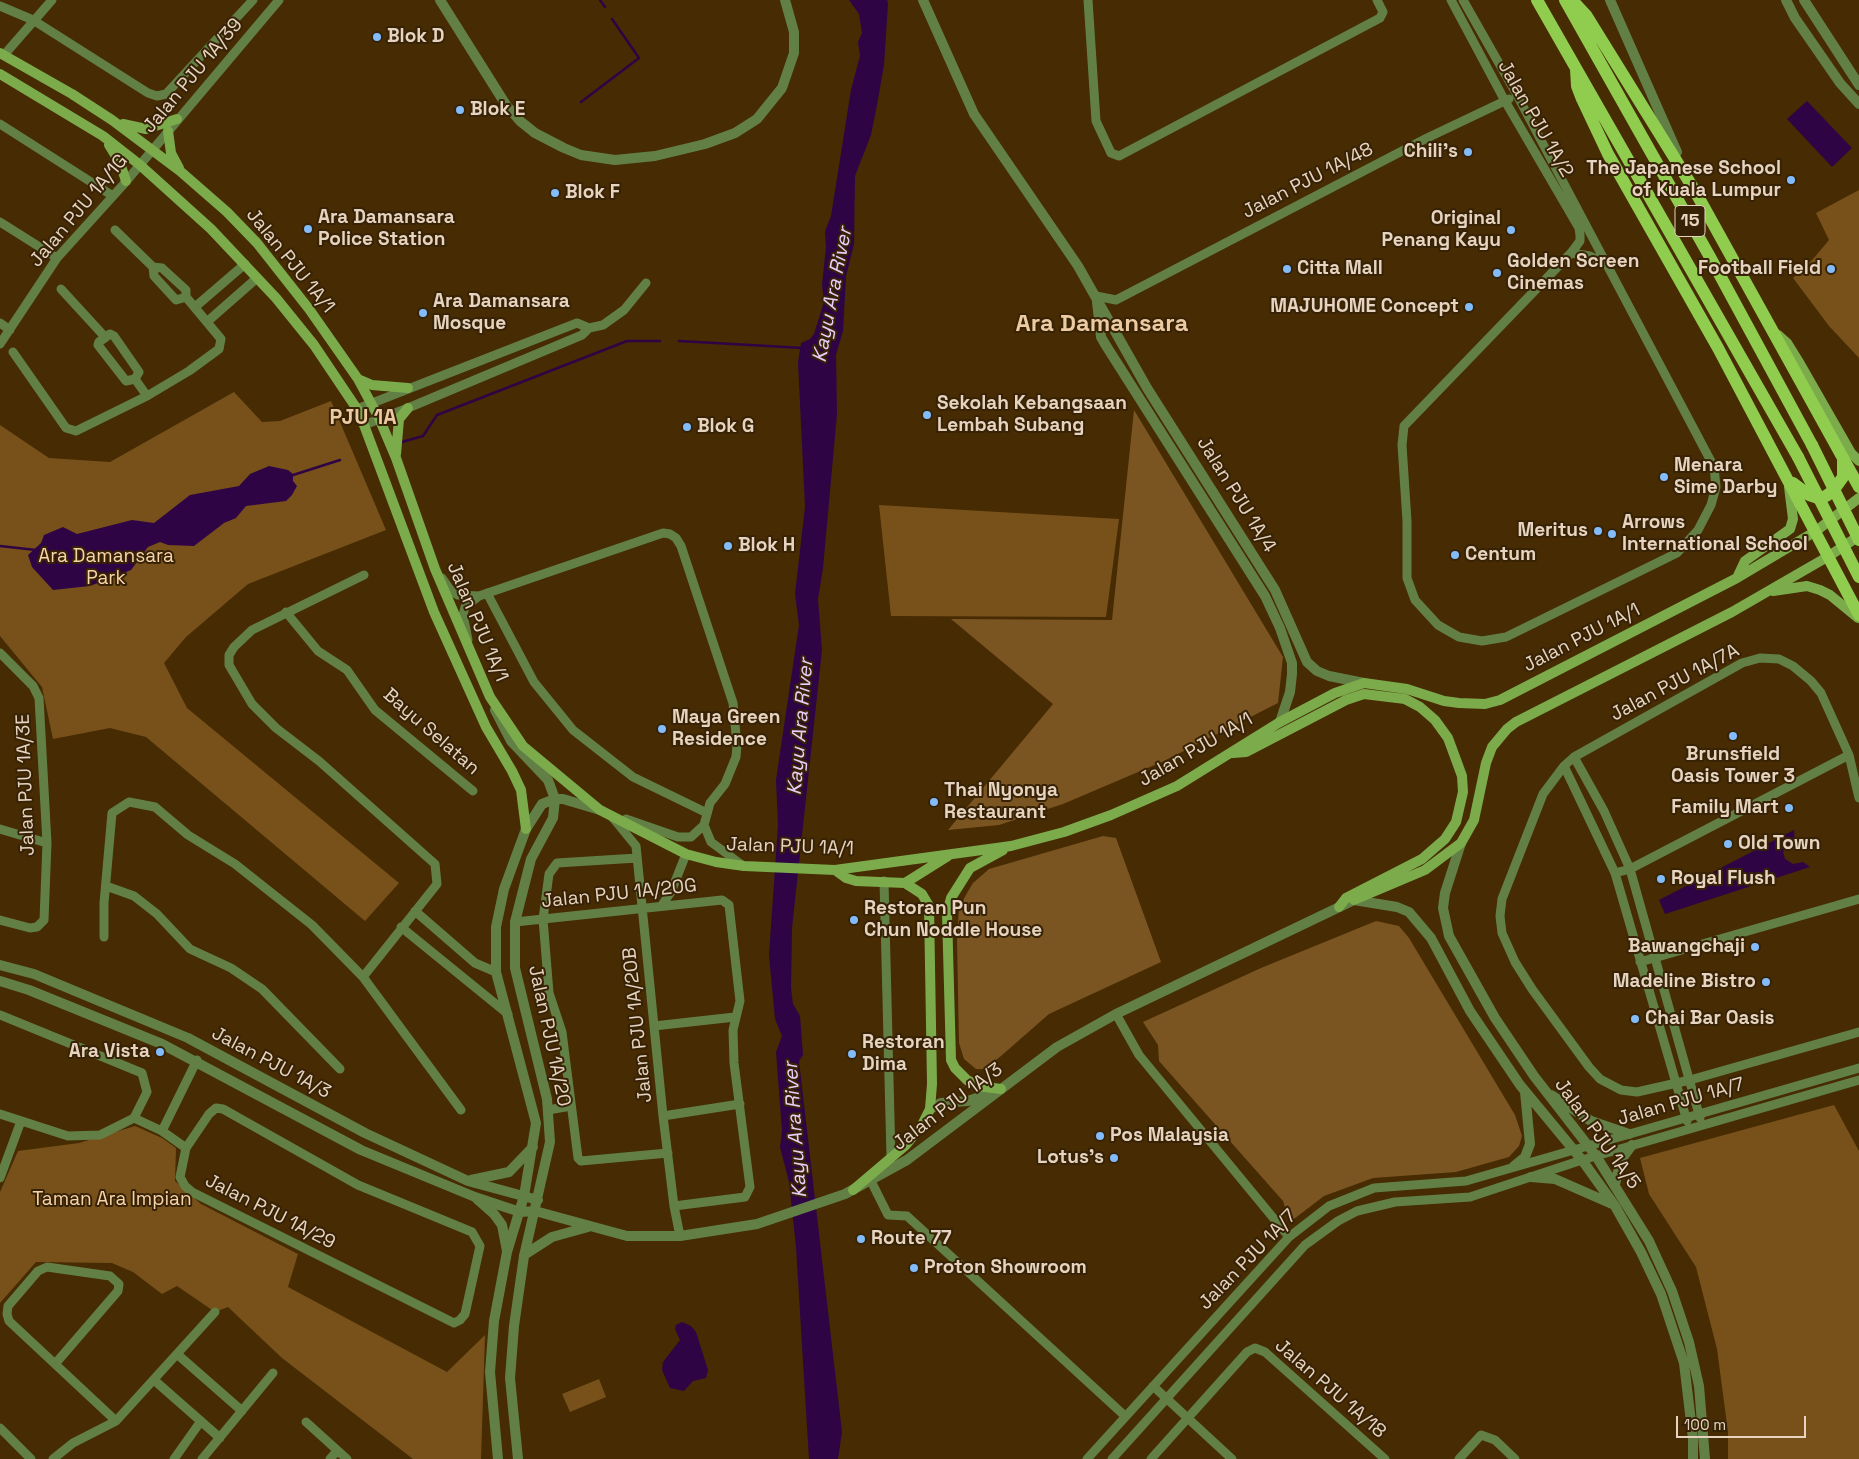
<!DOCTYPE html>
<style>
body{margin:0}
#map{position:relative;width:1859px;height:1459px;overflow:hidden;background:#462b03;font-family:"Space Grotesk",sans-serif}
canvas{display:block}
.scale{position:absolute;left:1676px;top:1416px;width:130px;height:22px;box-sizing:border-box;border:2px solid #e6d4c1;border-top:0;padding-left:6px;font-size:15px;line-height:18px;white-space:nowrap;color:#e6d4c1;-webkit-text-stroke:4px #372206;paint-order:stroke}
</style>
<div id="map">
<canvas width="1859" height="1459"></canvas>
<div class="scale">100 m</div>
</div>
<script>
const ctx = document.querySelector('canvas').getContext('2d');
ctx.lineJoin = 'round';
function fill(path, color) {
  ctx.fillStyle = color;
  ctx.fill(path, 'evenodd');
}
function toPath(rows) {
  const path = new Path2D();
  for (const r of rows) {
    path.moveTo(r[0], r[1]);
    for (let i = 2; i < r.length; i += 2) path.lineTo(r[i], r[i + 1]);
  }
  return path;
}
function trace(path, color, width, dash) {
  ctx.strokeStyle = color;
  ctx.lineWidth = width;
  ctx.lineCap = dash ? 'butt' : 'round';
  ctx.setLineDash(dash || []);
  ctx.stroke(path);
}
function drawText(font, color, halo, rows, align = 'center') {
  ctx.font = font + ' "Space Grotesk",sans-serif';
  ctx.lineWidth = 4;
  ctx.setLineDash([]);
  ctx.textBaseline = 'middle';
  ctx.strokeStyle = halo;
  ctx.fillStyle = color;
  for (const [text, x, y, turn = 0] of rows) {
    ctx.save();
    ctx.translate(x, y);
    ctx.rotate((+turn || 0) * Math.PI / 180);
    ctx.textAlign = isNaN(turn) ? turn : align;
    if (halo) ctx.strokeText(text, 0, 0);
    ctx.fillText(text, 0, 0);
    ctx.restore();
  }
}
fill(toPath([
 [1859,190,1859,358,1829,326,1793,278,1813,259,1829,240,1816,213],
 [234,392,262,422,280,421,331,401,386,530,248,584,186,637,164,663,187,708,399,883,365,921,146,737,110,728,53,739,42,687,0,636,0,425,49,458,110,462],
 [879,505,1119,519,1106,617,891,616],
 [1834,1105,1859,1151,1859,1459,1728,1459,1728,1432,1717,1349,1696,1267,1649,1194,1640,1158],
 [135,1126,162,1138,176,1148,175,1181,201,1204,298,1254,288,1287,447,1372,485,1335,481,1459,413,1459,282,1358,228,1307,215,1312,177,1286,162,1294,133,1272,112,1263,36,1262,0,1303,0,1192,18,1151,79,1143],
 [599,1379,606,1397,570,1412,562,1394]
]), '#78511a');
fill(toPath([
 [1134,410,1283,657,1278,703,1164,761,1063,804,999,825,948,830,1053,704,951,619,1112,620],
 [1103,836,1116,838,1161,962,1049,1014,1001,1056,984,1069,976,1069,964,1059,959,1043,957,941,959,908,967,893,973,883,989,869],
 [1376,921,1399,926,1409,938,1515,1115,1522,1136,1519,1146,1509,1157,1456,1172,1373,1178,1324,1196,1290,1222,1283,1201,1159,1061,1158,1045,1143,1022,1261,968]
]), '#7b5521');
fill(toPath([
 [849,0,887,0,888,3,884,65,877,105,871,135,855,176,854,244,846,276,843,331,836,355,837,414,823,568,818,599,822,650,792,928,791,988,793,1004,800,1016,803,1055,799,1061,842,1432,838,1459,809,1459,796,1247,789,1182,780,1147,782,1131,776,1052,782,1036,775,1019,769,955,778,825,776,780,799,625,795,594,805,507,798,362,801,343,810,339,814,334,824,302,822,285,826,247,825,231,831,216,851,90,860,56,858,42,862,33,859,14],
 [1807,101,1852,148,1832,167,1787,119],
 [269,466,288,470,293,474,293,481,297,486,292,495,286,501,246,506,236,518,224,523,194,546,168,545,160,542,148,547,131,570,90,586,53,590,32,567,28,555,41,543,44,535,63,527,77,534,132,520,154,523,190,495,239,486,250,474],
 [1794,830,1795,843,1786,847,1783,852,1785,859,1793,864,1803,862,1810,867,1665,914,1659,900],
 [682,1322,691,1326,696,1332,708,1370,706,1378,693,1381,684,1391,670,1388,662,1370,663,1362,680,1340,675,1329,676,1325]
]), '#2f0445');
trace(toPath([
 [600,0,605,7],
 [581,102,639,58,612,19],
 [679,341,803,348],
 [402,442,423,436,437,415,627,341,660,341],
 [290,476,340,460],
 [0,546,36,550]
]), '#2f0445', 2.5);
trace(toPath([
 [1088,0,1096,121,1111,153,1119,156,1380,18,1383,12,1377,0],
 [1451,0,1505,101,1579,228,1580,235,1580,241,1571,253,1404,426,1402,445,1407,521,1407,578,1415,600,1438,625,1459,637,1482,641,1506,637,1677,553,1698,530,1711,505,1716,487,1714,467,1517,95,1463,0],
 [0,6,33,20,148,93,157,96,166,94,253,0],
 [4,55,52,0],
 [0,124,113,196],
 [0,222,57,258],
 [115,230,153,267],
 [1571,253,1590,256,1606,264],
 [61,289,105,337],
 [1096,296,1116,300,1427,138,1509,99],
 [195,307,245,264],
 [208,321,257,278],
 [0,323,10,330],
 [110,334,114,336,139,372,135,379,126,381,98,345,99,342,110,334],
 [0,344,57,258,123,185,279,0],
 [13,352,66,428,76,431,147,396,189,371,219,349,221,339,186,297,186,290,162,268,153,267,154,276,176,300,186,297],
 [135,379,147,396],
 [357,409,577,323,589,328],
 [364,425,408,408,582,335,589,328,603,325,624,310,646,283],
 [442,578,451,591,458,595,479,596],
 [487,593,534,682,573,730,633,777,707,813],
 [286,612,318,651,347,670,375,710,473,791],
 [468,640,463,615,465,607,479,596,663,533,670,534,676,538,681,546,733,703,737,745,736,757,725,784,710,803,704,825,691,837,678,837,626,819],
 [0,653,33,686,39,698,47,843,44,920,37,927,30,928,0,920],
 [1574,757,1604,811,1630,869,1700,1118],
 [1564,766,1615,873,1687,1121],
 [1859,798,1849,755,1821,693,1811,681,1793,666,1779,659,1760,658,1742,663,1574,757,1564,766,1543,794,1502,899,1500,916,1502,933,1515,962,1532,989,1589,1067,1600,1079,1621,1090,1637,1092,1690,1080,1859,1032],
 [613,818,636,846,663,1116,674,1206,680,1236],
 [704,825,711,842,742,865],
 [0,829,47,843],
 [637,858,557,863,549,874,543,919,549,993,562,1032,578,1158,581,1161,668,1153],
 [1615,873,1630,869,1849,755],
 [884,881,891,1158],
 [106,886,134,896,157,914,190,949,231,968,262,989,340,1069],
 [662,905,671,892,686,854],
 [415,911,475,963,496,972],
 [515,922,722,900,729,905,740,1001,733,1030,734,1063,750,1187,745,1197,674,1206],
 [401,927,508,1014],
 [104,937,104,903,112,813,129,802,155,807,188,835,235,864,312,925,363,977,461,1110],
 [1640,962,1859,899],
 [363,977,437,884,435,864,319,761,276,728,252,704,229,665,229,655,234,647,252,630,364,575],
 [1116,1014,1139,1055,1289,1237],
 [0,1015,142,1073,147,1092,134,1118],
 [654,1026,735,1017],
 [216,1108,223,1109,358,1185,472,1232,480,1246,465,1314,460,1320,454,1323,192,1192,185,1186,180,1177,186,1148,209,1114,216,1108],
 [548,1110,571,1106],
 [0,1114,68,1136,100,1135,134,1118],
 [663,1116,740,1104],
 [134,1118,162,1131,186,1148],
 [162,1131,197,1060],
 [869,1177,888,1215,907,1216,1125,1416],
 [0,1178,21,1121],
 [177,1354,242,1411],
 [55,1364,118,1291,119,1284,110,1276,47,1267,38,1271,8,1306,7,1314,9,1321,116,1421],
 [154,1380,220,1438],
 [1153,1386,1232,1459],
 [306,1422,347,1459],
 [0,1428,31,1459],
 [53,1459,73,1443,116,1421,215,1312],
 [174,1459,201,1421],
 [202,1459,273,1373],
 [330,1459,337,1451],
 [1087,1459,1289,1237,1329,1206,1374,1188,1466,1181,1859,1068],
 [1112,1459,1305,1245,1338,1221,1357,1211,1395,1202,1470,1197,1582,1160,1859,1080],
 [1151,1459,1247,1352,1255,1348,1265,1352,1385,1459],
 [1459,1459,1481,1435,1495,1440,1515,1459]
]), '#628046', 9);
trace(toPath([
 [440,0,506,105,520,121,535,133,564,148,581,155,615,160,655,156,705,144,735,133,757,119,782,88,794,53,794,32,785,0],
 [923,0,974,114,1078,266,1147,388,1275,590,1307,662,1317,671,1329,676,1364,683],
 [1610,0,1677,152],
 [1786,0,1795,18,1840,83,1859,104],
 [1804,0,1859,85],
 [1097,302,1101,337,1105,344,1265,596,1280,628,1292,663,1292,674,1290,692,1280,722],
 [495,710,511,741,548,780,555,799,553,818,531,859,515,922,515,968,547,1099,550,1142,524,1256,514,1326,510,1378,518,1459],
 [1461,843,1445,893,1443,908,1449,936,1495,1018,1534,1076,1596,1156,1649,1241,1672,1291,1689,1342,1699,1386,1705,1459],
 [0,965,34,974,188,1038,365,1133,468,1181,538,1200],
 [0,981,29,990,162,1044,361,1150,475,1197,520,1212,535,1211,627,1236,680,1236,757,1224,845,1194,907,1160,1057,1047,1116,1014,1354,900,1397,907,1409,912,1431,938,1470,1011,1520,1085,1582,1160,1615,1206,1641,1252,1661,1294,1684,1363,1693,1439,1693,1459],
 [1551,1095,1591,1121,1629,1134],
 [930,1109,941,1103,968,1101,991,1093],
 [1514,1166,1525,1157,1530,1144,1525,1092],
 [1531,1177,1555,1179,1612,1204],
 [471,1180,509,1172,533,1147],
 [1615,1184,1621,1160,1632,1145],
 [477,1199,494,1214,502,1225,507,1251],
 [524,1255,552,1237,588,1227],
 [498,1459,490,1372,494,1321,507,1252,524,1196,536,1123,496,972,496,927,504,889,526,829,542,804,555,799,563,799,600,810]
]), '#628046', 10);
trace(toPath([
 [0,53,72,94,112,120,180,171,227,212,257,243,309,309,358,379,379,418,396,458,435,569,490,697,523,746,600,810,686,854,716,862,744,866,835,870,1011,846,1064,832,1111,815,1177,786,1280,722,1335,693,1364,683,1407,689,1444,701,1459,703,1485,704,1500,700,1737,578,1816,531,1859,498],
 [0,74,103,136,140,165,211,229,276,298,314,345,357,409,364,425,434,612,486,727,512,771,521,790,526,829],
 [123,124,146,129,177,119],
 [168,131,171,153,179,168],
 [109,145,120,163,126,181],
 [1778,335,1787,343,1800,364,1851,453,1859,461],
 [358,379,372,385,408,388],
 [396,454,399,419,408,408],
 [1737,578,1745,561,1790,529,1793,519,1789,487],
 [1773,591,1807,586,1820,590,1830,595,1858,618],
 [1233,753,1246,752,1346,700,1364,694,1405,699,1420,707,1435,720,1448,738,1462,776,1463,792,1456,822,1445,839,1422,859,1346,898,1339,907],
 [835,870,846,878,856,881,905,883,922,894,929,906,932,1084,930,1109,922,1125,906,1145,853,1190],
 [905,883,948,856],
 [1354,900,1425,870,1461,843,1474,820,1486,763,1492,747,1507,729,1516,722,1732,612,1829,556,1859,536],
 [1001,1089,978,1086,967,1080,955,1068,951,1060,947,913,951,898,970,868,1003,850]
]), '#7cab4c', 10);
trace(toPath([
 [1537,0,1798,457],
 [1565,0,1710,257,1812,445],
 [1572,0,1586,15,1695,191,1859,487],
 [1576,69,1577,86,1582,99,1608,154,1718,348,1859,615],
 [1793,483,1809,495,1818,498,1826,496,1833,491,1843,477,1843,461]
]), '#90cd4e', 12);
trace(toPath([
 [1812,445,1859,540],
 [1798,457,1859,577]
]), '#90cd4e', 12);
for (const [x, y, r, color] of [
 [377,37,5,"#82bcfa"],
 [460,110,5,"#82bcfa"],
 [1468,152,5,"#82bcfa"],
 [1791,180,5,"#82bcfa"],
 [555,193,5,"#82bcfa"],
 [308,229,5,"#82bcfa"],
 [1511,230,5,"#82bcfa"],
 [1287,269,5,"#82bcfa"],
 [1831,269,5,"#82bcfa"],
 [1497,273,5,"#82bcfa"],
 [1469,307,5,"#82bcfa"],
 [423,313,5,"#82bcfa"],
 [927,415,5,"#82bcfa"],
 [687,427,5,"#82bcfa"],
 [1664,477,5,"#82bcfa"],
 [1598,531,5,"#82bcfa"],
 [1612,534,5,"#82bcfa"],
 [728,546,5,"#82bcfa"],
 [1455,555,5,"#82bcfa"],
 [662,729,5,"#82bcfa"],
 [1733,736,5,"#82bcfa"],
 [934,802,5,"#82bcfa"],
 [1789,808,5,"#82bcfa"],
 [1728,844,5,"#82bcfa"],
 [1661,879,5,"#82bcfa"],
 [854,920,5,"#82bcfa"],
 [1755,947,5,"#82bcfa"],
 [1766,982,5,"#82bcfa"],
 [1635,1019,5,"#82bcfa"],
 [160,1052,5,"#82bcfa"],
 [852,1054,5,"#82bcfa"],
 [1100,1136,5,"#82bcfa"],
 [1114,1158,5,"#82bcfa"],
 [861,1239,5,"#82bcfa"],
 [914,1268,5,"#82bcfa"]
]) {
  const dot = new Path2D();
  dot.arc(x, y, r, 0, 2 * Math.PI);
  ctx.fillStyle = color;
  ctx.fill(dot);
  trace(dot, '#372206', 2);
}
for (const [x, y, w] of [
 [1690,221,30]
]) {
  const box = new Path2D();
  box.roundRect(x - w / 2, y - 15.5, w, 31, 4);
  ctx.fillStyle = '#372206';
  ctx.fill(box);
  trace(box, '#e6d4c1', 1);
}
drawText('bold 18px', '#e6d4c1', null, [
 ["15",1690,221]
]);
drawText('bold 19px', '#e6d4c1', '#372206', [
 ["Blok D",387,37],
 ["Blok E",470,110],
 ["Chili's",1458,152,"right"],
 ["The Japanese School",1781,169,"right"],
 ["of Kuala Lumpur",1781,191,"right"],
 ["Blok F",565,193],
 ["Ara Damansara",318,218],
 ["Police Station",318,240],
 ["Original",1501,219,"right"],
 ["Penang Kayu",1501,241,"right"],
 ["Golden Screen",1507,262],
 ["Cinemas",1507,284],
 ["Citta Mall",1297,269],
 ["Football Field",1821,269,"right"],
 ["Ara Damansara",433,302],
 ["Mosque",433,324],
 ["MAJUHOME Concept",1459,307,"right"],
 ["Sekolah Kebangsaan",937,404],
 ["Lembah Subang",937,426],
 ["Blok G",697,427],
 ["Menara",1674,466],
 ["Sime Darby",1674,488],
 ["Arrows",1622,523],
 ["International School",1622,545],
 ["Meritus",1588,531,"right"],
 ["Blok H",738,546],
 ["Centum",1465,555],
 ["Maya Green",672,718],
 ["Residence",672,740],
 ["Brunsfield",1733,755,"center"],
 ["Oasis Tower 3",1733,777,"center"],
 ["Thai Nyonya",944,791],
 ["Restaurant",944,813],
 ["Family Mart",1779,808,"right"],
 ["Old Town",1738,844],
 ["Royal Flush",1671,879],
 ["Restoran Pun",864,909],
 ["Chun Noddle House",864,931],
 ["Bawangchaji",1745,947,"right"],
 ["Madeline Bistro",1756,982,"right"],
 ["Chai Bar Oasis",1645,1019],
 ["Restoran",862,1043],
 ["Dima",862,1065],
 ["Ara Vista",150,1052,"right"],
 ["Pos Malaysia",1110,1136],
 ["Lotus's",1104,1158,"right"],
 ["Route 77",871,1239],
 ["Proton Showroom",924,1268]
], 'left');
drawText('19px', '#e6d4c1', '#372206', [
 ["Jalan PJU 1A/39",193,76,-50],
 ["Jalan PJU 1A/2",1535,119,60],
 ["Jalan PJU 1A/48",1308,181,-27],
 ["Jalan PJU 1A/1G",79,211,-50],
 ["Jalan PJU 1A/1",290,261,51],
 ["Jalan PJU 1A/4",1236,495,58],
 ["Jalan PJU 1A/1",477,622,67],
 ["Jalan PJU 1A/1",1582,638,-27],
 ["Jalan PJU 1A/7A",1675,683,-28],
 ["Bayu Selatan",431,732,41],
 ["Jalan PJU 1A/1",1196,750,-30],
 ["Jalan PJU 1A/3E",26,785,-92],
 ["Jalan PJU 1A/1",790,847,2],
 ["Jalan PJU 1A/20G",619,894,-6],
 ["Jalan PJU 1A/20B",638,1025,-96],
 ["Jalan PJU 1A/20",549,1036,78],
 ["Jalan PJU 1A/3",271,1063,28],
 ["Jalan PJU 1A/7",1681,1102,-16],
 ["Jalan PJU 1A/3",948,1107,-37],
 ["Jalan PJU 1A/5",1597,1134,54],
 ["Jalan PJU 1A/29",270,1212,27],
 ["Jalan PJU 1A/7",1248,1260,-46],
 ["Jalan PJU 1A/18",1330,1389,41]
]);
drawText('19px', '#f8d4aa', '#372206', [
 ["Ara Damansara",106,557],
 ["Park",106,579],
 ["Taman Ara Impian",112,1200]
]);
drawText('italic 20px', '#e9cefc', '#372206', [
 ["Kayu Ara River",833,295,-79],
 ["Kayu Ara River",801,727,-85],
 ["Kayu Ara River",796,1130,-94]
]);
drawText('bold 21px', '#eccaa2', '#372206', [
 ["PJU 1A",363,418]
]);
drawText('bold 24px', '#eccaa2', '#372206', [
 ["Ara Damansara",1102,324]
]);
</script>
